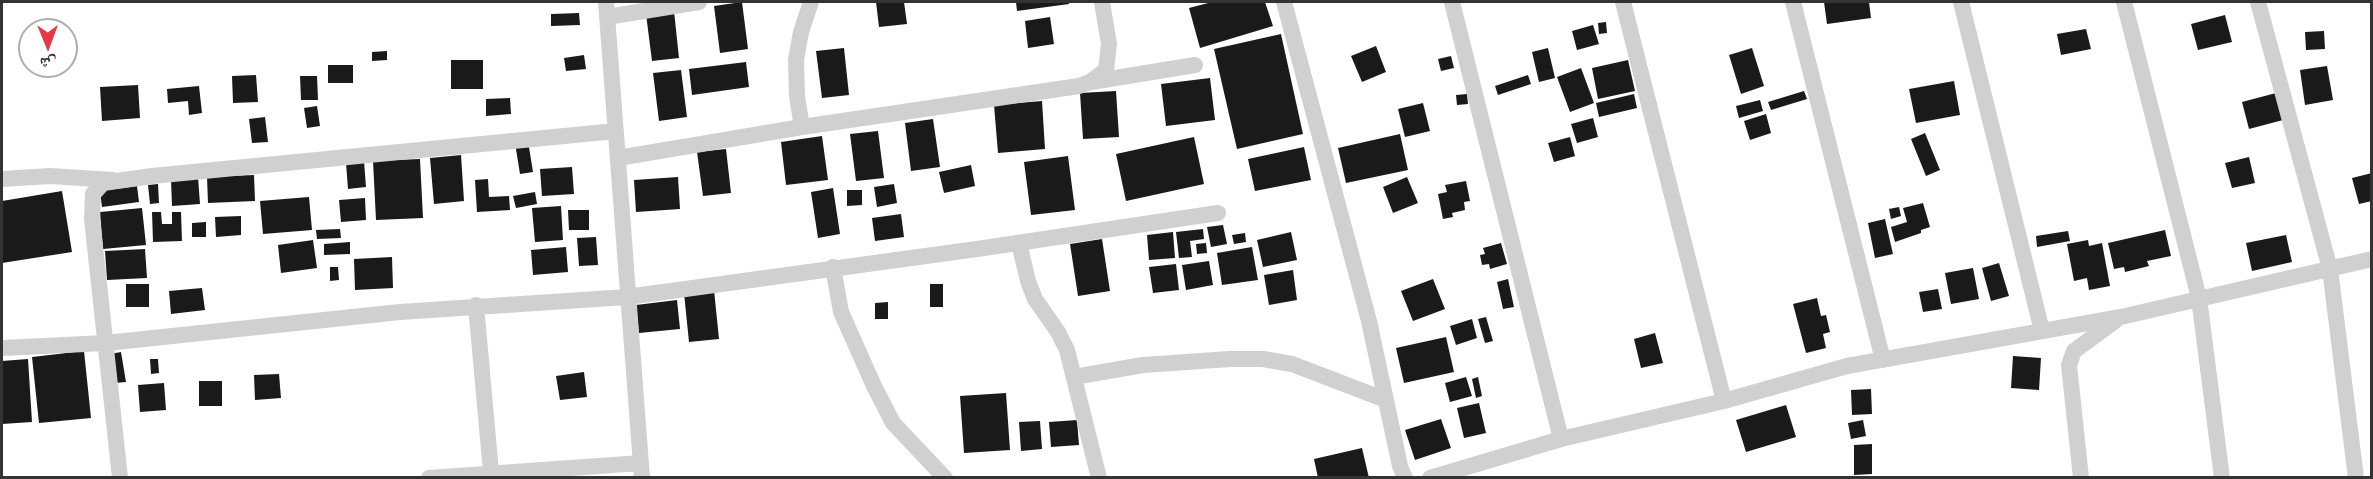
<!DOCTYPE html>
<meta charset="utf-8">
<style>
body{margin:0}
#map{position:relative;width:2373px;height:479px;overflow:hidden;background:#fff;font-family:"Exo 2","Noto Naskh Arabic",sans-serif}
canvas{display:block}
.frame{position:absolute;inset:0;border:3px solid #333;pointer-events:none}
.north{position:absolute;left:18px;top:18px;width:60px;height:60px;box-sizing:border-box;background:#fff;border:2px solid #adadad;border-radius:50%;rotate:179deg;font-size:16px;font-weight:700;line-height:24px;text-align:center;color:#333}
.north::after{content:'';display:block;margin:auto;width:21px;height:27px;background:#e63946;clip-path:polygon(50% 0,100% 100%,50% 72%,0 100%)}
</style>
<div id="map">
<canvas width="2373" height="479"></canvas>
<div class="frame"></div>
<div class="north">ش</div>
</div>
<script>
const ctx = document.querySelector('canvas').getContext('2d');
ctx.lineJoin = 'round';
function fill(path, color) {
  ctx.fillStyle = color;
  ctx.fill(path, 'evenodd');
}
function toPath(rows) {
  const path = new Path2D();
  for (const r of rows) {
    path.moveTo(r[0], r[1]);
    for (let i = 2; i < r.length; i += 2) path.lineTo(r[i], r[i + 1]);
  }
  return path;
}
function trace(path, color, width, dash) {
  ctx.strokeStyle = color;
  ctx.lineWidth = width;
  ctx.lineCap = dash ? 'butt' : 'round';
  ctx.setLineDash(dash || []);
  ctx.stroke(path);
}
fill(toPath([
 [742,2,748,49,720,53,714,6],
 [876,2,904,2,907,24,879,27],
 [1016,2,1069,2,1069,4,1017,11],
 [1212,2,1265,2,1273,26,1200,48,1189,8],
 [1824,2,1869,2,1871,18,1827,24],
 [674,11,679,58,652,61,646,14],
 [579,13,580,25,551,26,551,14],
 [2225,15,2232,42,2198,50,2191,24],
 [1050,17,1054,44,1028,48,1025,21],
 [1606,22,1607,33,1599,34,1598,23],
 [1593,25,1599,44,1577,50,1572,31],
 [2086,29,2091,49,2061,55,2057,34],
 [2324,31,2325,49,2306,50,2305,32],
 [1281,34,1303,134,1237,149,1214,49],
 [1376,46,1386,72,1362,82,1351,56],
 [844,48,849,95,822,98,816,51],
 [1548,48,1555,78,1539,82,1532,52],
 [1752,48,1764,86,1741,94,1729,55],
 [387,51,387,60,372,61,372,52],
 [584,55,586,69,566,71,564,58],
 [1451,56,1454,68,1441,71,1438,59],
 [451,60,483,60,483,89,451,89],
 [1628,60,1635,91,1598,99,1592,68],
 [746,62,749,87,692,95,689,69],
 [328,65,353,65,353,83,328,83],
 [2327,66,2333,100,2305,105,2300,70],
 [1581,68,1594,103,1570,112,1557,77],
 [681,70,687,117,659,121,653,73],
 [256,75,258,102,233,103,232,76],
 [1528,75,1531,84,1498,95,1495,86],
 [300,76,317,76,318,100,301,100],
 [1210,78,1215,120,1166,126,1161,84],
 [1954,81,1960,115,1916,123,1909,89],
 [138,85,140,118,102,121,100,87],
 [199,86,202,113,189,115,188,101,168,103,167,89],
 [1116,91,1119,137,1083,139,1080,93],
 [1804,91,1807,99,1771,110,1768,102],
 [2276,93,2283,120,2249,129,2242,102],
 [1467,94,1468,104,1457,105,1456,95],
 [1634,94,1637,108,1599,117,1596,103],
 [510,98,511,114,486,116,486,99],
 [1760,100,1763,111,1739,118,1736,106],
 [1042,101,1045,149,998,153,994,105],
 [1423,103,1430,131,1405,137,1398,109],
 [317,106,320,126,307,128,304,108],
 [1766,114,1771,133,1750,140,1744,121],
 [265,117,268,142,252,143,249,119],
 [1593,118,1598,137,1577,143,1571,124],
 [933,119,940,167,911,171,905,123],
 [878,131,884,178,856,181,850,134],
 [1925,133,1940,170,1926,176,1911,139],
 [1400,134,1408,170,1346,183,1338,148],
 [822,136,828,180,786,185,781,142],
 [1194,137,1204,184,1126,201,1116,154],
 [1570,137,1575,156,1554,162,1548,143],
 [528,141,533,172,520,174,515,143],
 [1304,147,1311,180,1255,191,1248,159],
 [726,149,731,193,703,196,697,152],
 [461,155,464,201,434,204,430,158],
 [1068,156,1075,210,1031,215,1024,162],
 [2249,157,2255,183,2232,188,2225,163],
 [420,159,423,218,376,220,373,161],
 [364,161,366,187,348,189,346,163],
 [971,165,975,186,944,193,939,172],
 [572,167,574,194,542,196,540,169],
 [2372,173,2372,201,2359,204,2352,178],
 [254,175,255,201,208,203,207,177],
 [198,177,200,204,172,206,171,179],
 [678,177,680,209,636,212,634,180],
 [1407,177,1418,203,1393,213,1383,187],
 [488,179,489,197,509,196,510,210,477,212,475,180],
 [1466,181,1470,201,1464,202,1465,210,1452,213,1453,217,1443,219,1438,194,1447,192,1445,185],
 [158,184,159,203,150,204,148,185],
 [894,184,897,203,877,207,874,187],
 [137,186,139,202,102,207,100,191],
 [833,188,840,234,818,238,811,192],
 [847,190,862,190,862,205,847,206],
 [62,191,72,252,2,263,2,201],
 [535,192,537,204,516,208,513,196],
 [309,197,312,230,263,234,260,201],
 [365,198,366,220,341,222,339,200],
 [1923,203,1930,227,1921,230,1921,233,1895,242,1891,227,1907,222,1903,208],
 [561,206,563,240,535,242,532,208],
 [1899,207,1901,216,1891,219,1889,209],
 [142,208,146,245,103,249,100,212],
 [568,210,589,210,589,230,569,230],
 [152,212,161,212,162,224,172,224,172,212,181,212,182,241,153,242],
 [901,214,904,237,875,241,872,218],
 [241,216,241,235,216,237,215,217],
 [1885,219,1893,254,1875,258,1868,223],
 [206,222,206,237,192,237,192,223],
 [1223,225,1227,244,1211,247,1207,227],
 [340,229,341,238,317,239,316,230],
 [1203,229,1204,239,1190,241,1192,257,1179,258,1176,232],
 [2165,230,2171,256,2147,261,2149,266,2125,272,2124,267,2114,269,2108,243],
 [2068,231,2070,241,2037,247,2036,236],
 [1173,232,1175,258,1149,260,1147,235],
 [1291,232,1297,260,1263,267,1257,240],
 [1245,233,1246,242,1234,244,1232,235],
 [2286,235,2292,262,2252,271,2246,243],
 [596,237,598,265,579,266,577,238],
 [1102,239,1110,291,1078,296,1070,244],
 [313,240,317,268,281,273,278,245],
 [2088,240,2089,246,2102,243,2110,286,2089,290,2087,278,2074,281,2067,244],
 [350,242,350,254,324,255,324,244],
 [1206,243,1207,253,1197,254,1196,244],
 [1501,243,1507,264,1490,269,1489,264,1482,265,1480,255,1485,254,1483,248],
 [566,247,568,272,533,275,531,250],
 [1252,247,1258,280,1222,285,1217,253],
 [145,249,147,278,107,280,105,251],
 [392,257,393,288,355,290,354,259],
 [1209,261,1213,285,1186,290,1182,265],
 [1999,263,2009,296,1991,301,1982,268],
 [1176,264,1179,290,1153,293,1149,267],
 [330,267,338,267,339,280,330,281],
 [1973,268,1979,299,1951,304,1945,273],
 [1293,270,1297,300,1269,305,1264,275],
 [1433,279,1445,309,1413,321,1401,291],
 [1508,279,1514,307,1503,309,1497,282],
 [126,284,149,284,149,307,126,307],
 [930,284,943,284,943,307,930,307],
 [202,288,205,310,171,314,169,291],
 [1938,289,1942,309,1923,312,1919,292],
 [714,290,719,339,689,342,684,293],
 [1817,298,1821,316,1826,315,1830,332,1823,334,1826,348,1806,353,1793,304],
 [677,300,680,329,639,333,636,305],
 [888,302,888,319,875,319,875,303],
 [1486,317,1493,341,1485,343,1478,319],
 [1472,319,1477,338,1456,345,1450,326],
 [1655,333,1663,363,1641,368,1634,339],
 [1446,337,1454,372,1404,383,1396,348],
 [84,351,91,418,39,423,32,357],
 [121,352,126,382,115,383,110,354],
 [2013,356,2041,358,2039,390,2011,388],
 [28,359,32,422,2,424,2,361],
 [150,359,158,359,159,373,151,374],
 [584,372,587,397,560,400,556,376],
 [279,374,281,398,255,400,254,375],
 [1466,377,1472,396,1450,402,1445,383],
 [1478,377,1482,396,1476,398,1472,379],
 [199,381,222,381,222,406,199,406],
 [164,383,166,410,140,412,138,385],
 [1871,389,1872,414,1852,415,1851,390],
 [1006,393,1010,450,964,453,960,396],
 [1479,403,1486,433,1464,438,1457,408],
 [1786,405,1796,437,1746,452,1736,420],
 [1441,419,1451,448,1415,460,1405,430],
 [1077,420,1079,445,1051,447,1049,422],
 [1863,420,1866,436,1851,439,1848,423],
 [1040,421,1042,449,1021,451,1019,422],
 [1872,444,1872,474,1854,475,1854,445],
 [1362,448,1369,478,1318,478,1314,459]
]), '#1a1a1a');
trace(toPath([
 [606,2,642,478],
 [1284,2,1369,321,1400,466,1405,478],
 [1452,2,1561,439],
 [1623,2,1724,401],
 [1793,2,1883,360],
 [1961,2,2042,331],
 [2124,2,2199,298,2222,478],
 [2258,2,2330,269,2356,478],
 [607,17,699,2],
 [1091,82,1195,65],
 [802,127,797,96,796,60,801,32,811,2],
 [618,158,802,127,1079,86,1090,82,1106,70,1109,44,1102,2],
 [2,179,50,176,113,180],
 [1019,243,1028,281,1035,299,1058,332,1067,350,1099,478],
 [833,267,841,312,874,386,893,423,945,478],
 [476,305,491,472],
 [2,348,106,343,400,312,627,297,984,248,1218,213],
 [1074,377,1143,365,1230,359,1263,359,1292,364,1386,400],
 [120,478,92,219,93,194,103,183,152,176,616,131],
 [429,478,641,463],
 [1430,478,1561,439,1724,401,1847,366,2121,317,2372,259],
 [2081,478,2069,365,2074,351,2115,321]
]), '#d0d0d0', 16);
</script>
